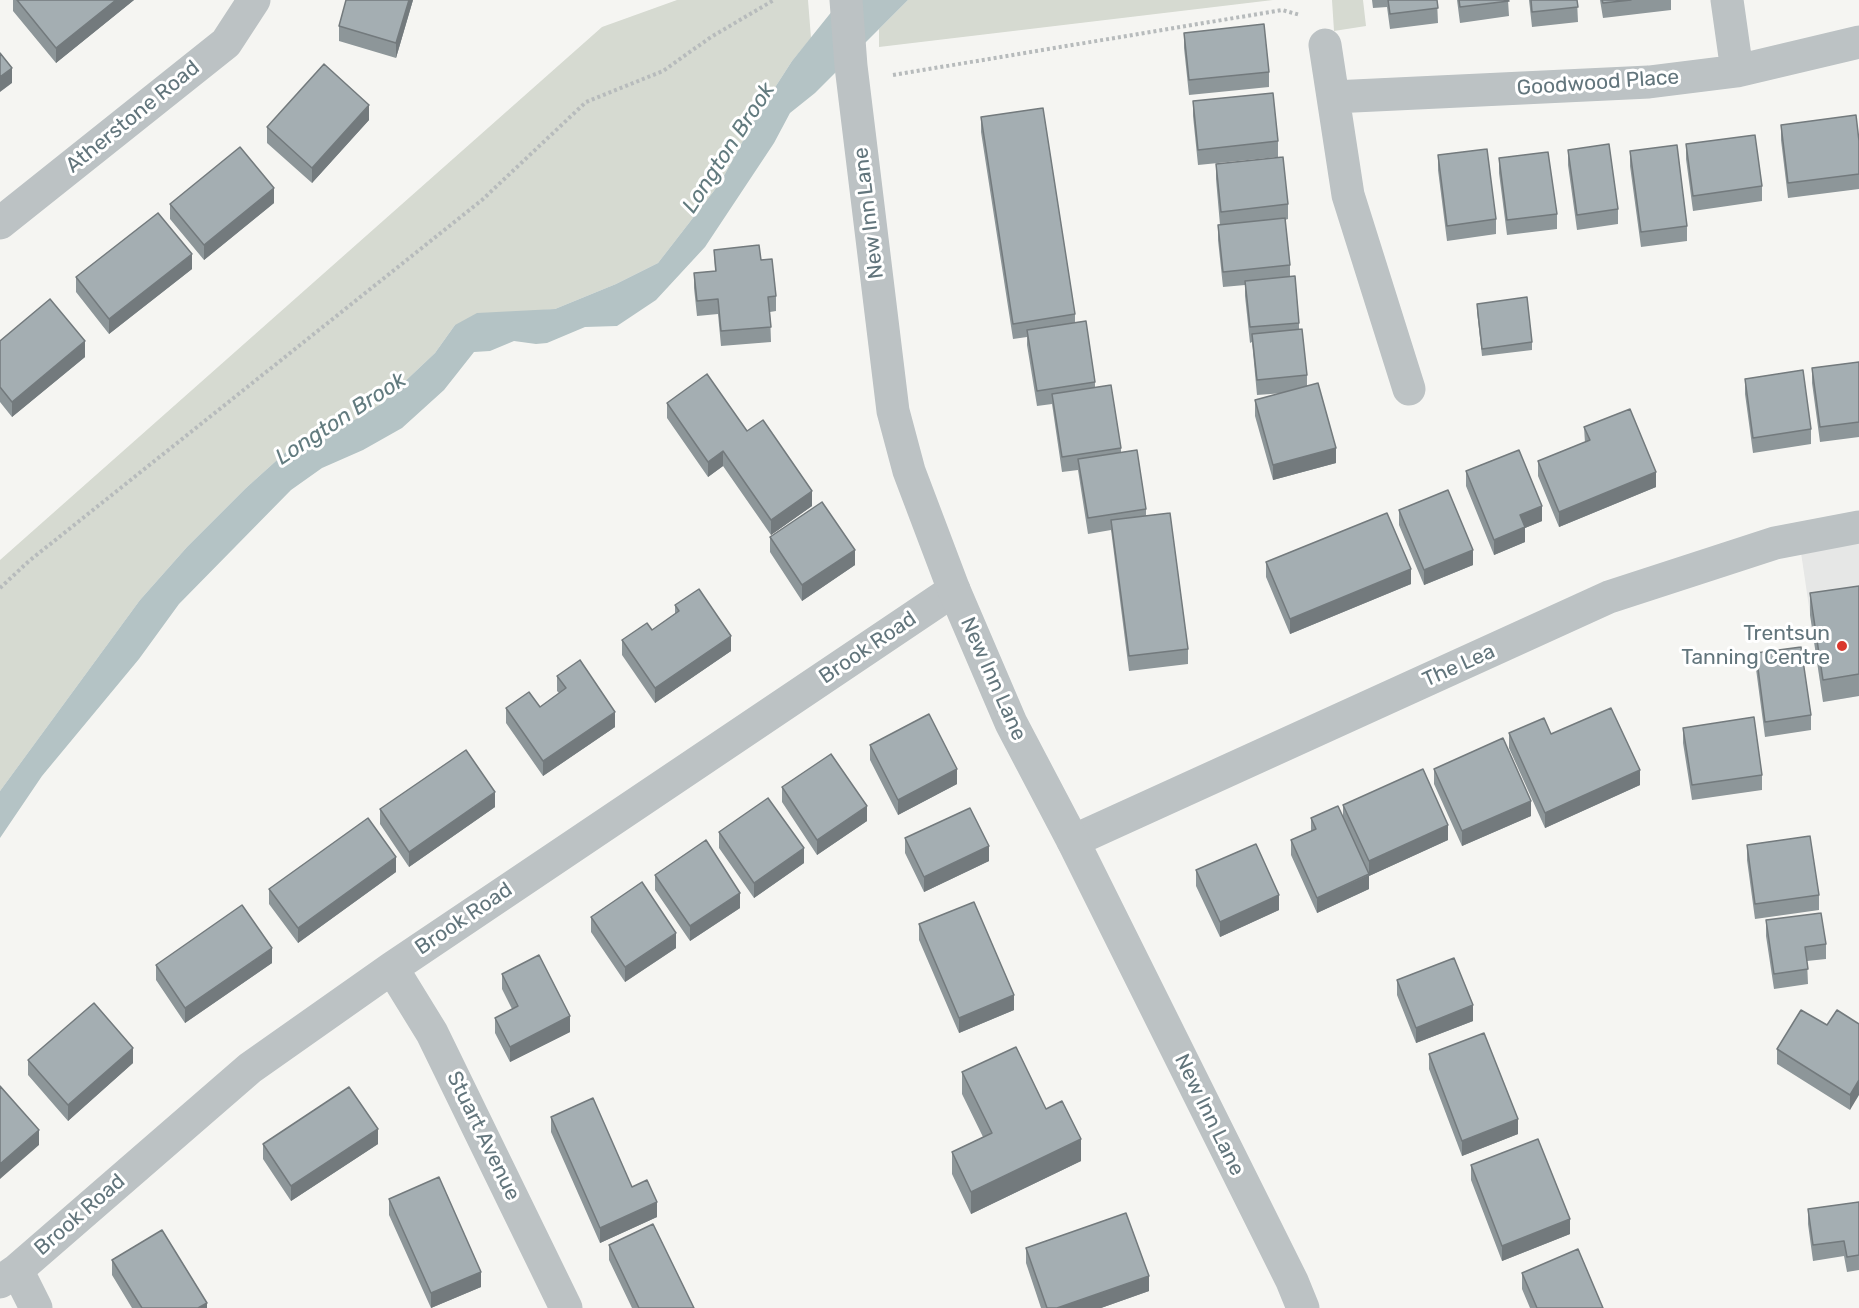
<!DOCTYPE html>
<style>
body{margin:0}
canvas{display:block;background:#f5f5f2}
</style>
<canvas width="1859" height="1308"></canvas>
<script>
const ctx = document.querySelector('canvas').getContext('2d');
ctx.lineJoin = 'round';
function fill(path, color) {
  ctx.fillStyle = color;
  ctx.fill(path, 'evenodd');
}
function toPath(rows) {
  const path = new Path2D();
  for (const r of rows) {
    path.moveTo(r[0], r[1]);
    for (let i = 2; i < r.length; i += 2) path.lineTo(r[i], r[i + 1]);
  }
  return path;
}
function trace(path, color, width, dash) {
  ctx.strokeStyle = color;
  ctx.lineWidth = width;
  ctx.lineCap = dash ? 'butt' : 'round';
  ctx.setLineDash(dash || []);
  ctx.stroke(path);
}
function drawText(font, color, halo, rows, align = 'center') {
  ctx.font = font + ' Rubik,sans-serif';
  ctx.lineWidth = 6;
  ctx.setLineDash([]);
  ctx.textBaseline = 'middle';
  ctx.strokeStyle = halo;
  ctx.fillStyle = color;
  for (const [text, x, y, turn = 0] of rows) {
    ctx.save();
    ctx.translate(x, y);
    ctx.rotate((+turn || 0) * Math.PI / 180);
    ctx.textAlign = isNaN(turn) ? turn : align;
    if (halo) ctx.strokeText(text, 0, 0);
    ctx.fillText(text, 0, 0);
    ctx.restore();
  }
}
fill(toPath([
 [1859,527,1859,696,1823,702,1799,539]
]), '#e6e7e6');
fill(toPath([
 [677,0,808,0,811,38,792,61,756,117,720,183,658,263,616,284,555,309,521,312,455,325,435,353,381,404,356,419,297,442,246,488,187,547,140,600,0,791,0,560,602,27],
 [908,0,1273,0,879,47,879,29],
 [1332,0,1363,0,1366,26,1334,31]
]), '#d6dad1');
fill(toPath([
 [841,0,908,0,815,93,790,113,774,143,705,247,656,300,617,326,585,327,547,343,536,344,514,341,490,351,474,352,444,390,402,428,363,450,322,468,291,490,179,604,139,659,42,776,0,838,0,791,140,600,187,547,246,488,297,442,356,419,381,404,435,353,455,325,477,313,555,309,616,284,658,263,720,183,756,117,792,61]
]), '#b4c3c5');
trace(toPath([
 [893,75,1282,10,1300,15],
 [0,588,29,561,482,200,586,102,663,71,711,37,774,0]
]), '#b7bbbc', 4, [3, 3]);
trace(toPath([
 [1727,0,1737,71],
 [1325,45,1348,195,1409,389],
 [1333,97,1649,82,1737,71,1859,42],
 [0,223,226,43,254,0],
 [1073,841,1609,597,1775,543,1859,527],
 [392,968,432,1033,566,1308],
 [17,1270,36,1308],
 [0,1282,17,1270,250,1068,392,968,954,590]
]), '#bcc2c4', 33);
trace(toPath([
 [846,0,851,66,893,411,909,471,954,590,1011,723,1073,841,1292,1281,1303,1308]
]), '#bcc2c4', 33);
fill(toPath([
 [13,0,134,0,56,63,13,11],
 [413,0,396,58,339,41,339,26],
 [1372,0,1437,0,1438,23,1390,29,1387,7,1373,8],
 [1457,0,1508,0,1509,16,1460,23],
 [1529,0,1577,0,1578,22,1532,27],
 [1600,0,1671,0,1671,10,1603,18],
 [1184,33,1269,72,1269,87,1189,95,1184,48],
 [1193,101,1278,141,1278,157,1198,165,1193,116],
 [981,117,1075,314,1075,323,1095,382,1095,387,1121,448,1121,452,1146,509,1146,516,1188,649,1188,664,1129,671,1111,530,1088,534,1078,470,1062,472,1052,404,1037,406,1027,345,1027,337,1013,339,981,132],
 [369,120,312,183,267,143,267,127],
 [1781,125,1859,141,1859,189,1788,198,1781,140],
 [1686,144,1762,186,1762,201,1693,211,1686,159],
 [1568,150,1618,209,1618,224,1577,230,1568,165],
 [1630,151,1687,226,1687,241,1641,247,1630,166],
 [1438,155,1496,219,1496,234,1447,241,1438,170],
 [1499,158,1557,214,1557,229,1507,235,1499,173],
 [1216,164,1288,204,1288,219,1285,220,1290,265,1290,276,1299,323,1299,329,1307,375,1307,387,1336,463,1273,480,1255,416,1255,400,1284,393,1257,395,1252,342,1250,343,1245,296,1245,285,1223,287,1218,240,1218,225,1220,225,1216,179],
 [274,203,204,260,170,219,170,204],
 [714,250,761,260,776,296,776,311,770,312,771,342,721,346,718,314,697,316,694,288,694,273,715,271],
 [192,269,109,334,76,292,76,277],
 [1477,304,1532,342,1532,350,1482,356,1477,312],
 [0,341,85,357,12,417,0,402],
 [1859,362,1859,437,1820,442,1812,383,1812,368],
 [1745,379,1811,429,1811,444,1753,453,1745,394],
 [667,403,747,431,812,506,771,535,723,466,708,477,667,418],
 [1584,427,1656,487,1559,527,1538,476,1538,461,1585,443],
 [1466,471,1542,521,1525,528,1525,542,1494,555,1466,486],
 [1399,510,1473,565,1424,585,1399,525],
 [770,537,855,565,802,601,770,552],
 [1266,562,1411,584,1290,634,1266,577],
 [1859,586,1859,696,1823,702,1810,615,1810,593],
 [675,605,731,651,655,703,622,655,622,640,652,630,675,614],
 [1756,653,1811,715,1811,730,1765,737,1756,669],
 [557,676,615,727,543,776,506,723,506,708,540,707,559,693,557,691],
 [1683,728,1762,775,1762,790,1692,800,1683,743],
 [1509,733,1551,734,1640,785,1545,828,1509,748],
 [870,745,957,784,898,815,870,760],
 [1434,769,1531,816,1462,846,1434,784],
 [782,787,867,821,817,855,782,802],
 [1343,805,1448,840,1369,876,1369,889,1317,913,1291,855,1291,840,1311,831,1311,818,1343,816],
 [495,807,409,867,380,824,380,809],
 [719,832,804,863,754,898,719,848],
 [905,838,989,861,924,892,905,853],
 [1747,845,1819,895,1819,910,1755,919,1747,860],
 [1196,870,1279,910,1220,937,1196,886],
 [396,872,298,943,269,904,269,889],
 [655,875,740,908,690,941,655,890],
 [591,917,676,948,625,982,591,932],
 [1766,920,1826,944,1826,959,1807,961,1808,984,1774,989,1766,936],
 [919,924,1014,1010,959,1033,919,940],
 [272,963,185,1023,156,980,156,965],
 [502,974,570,1032,510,1062,495,1033,495,1018,512,1009,502,989],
 [1397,980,1473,1021,1416,1043,1397,995],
 [1859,1024,1850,1110,1777,1064,1777,1049,1827,1025],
 [1429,1054,1518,1134,1462,1156,1429,1069],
 [28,1060,133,1063,68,1121,28,1075],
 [962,1072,1046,1109,1081,1161,971,1214,952,1174,952,1152,983,1137,962,1094],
 [551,1117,632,1187,657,1217,600,1243,551,1132],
 [263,1144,378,1144,291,1201,263,1159],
 [1471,1165,1570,1234,1502,1261,1471,1180],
 [389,1199,481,1287,431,1308,389,1215],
 [1859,1202,1859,1270,1847,1272,1844,1256,1813,1261,1808,1224,1808,1209],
 [609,1245,694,1308,632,1308,609,1260],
 [1026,1248,1149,1291,1101,1308,1041,1308,1026,1263],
 [112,1260,207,1308,132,1308,112,1275],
 [1522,1273,1603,1308,1530,1308,1522,1289]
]), '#8d9699');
fill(toPath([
 [116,0,134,0,56,63,56,48],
 [409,0,413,0,396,58,396,43],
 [12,68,12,83,0,92,0,77],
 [369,105,369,120,312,183,312,168],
 [274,188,274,203,204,260,204,245],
 [192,254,192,269,109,334,109,319],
 [85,341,85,357,12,417,12,402],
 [1336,448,1336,463,1273,480,1273,465],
 [723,451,723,466,708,477,708,462],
 [1656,472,1656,487,1559,527,1559,512],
 [812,491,812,506,771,535,771,520],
 [1542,506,1542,521,1525,528,1525,542,1494,555,1494,540,1520,515],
 [855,550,855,565,802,601,802,585],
 [1473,550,1473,565,1424,585,1424,570],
 [1411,569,1411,584,1290,634,1290,619],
 [731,636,731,651,655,703,655,688],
 [615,712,615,727,543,776,543,761],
 [957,769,957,784,898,815,898,800],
 [1640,770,1640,785,1545,828,1545,813],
 [495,792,495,807,409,867,409,852],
 [1531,801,1531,816,1462,846,1462,831],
 [867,806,867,821,817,855,817,840],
 [1448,825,1448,840,1369,876,1369,889,1317,913,1317,898,1369,875,1369,861],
 [989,846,989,861,924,892,924,877],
 [804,848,804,863,754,898,754,883],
 [396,857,396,872,298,943,298,928],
 [740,893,740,908,690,941,690,926],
 [1279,895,1279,910,1220,937,1220,922],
 [676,933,676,948,625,982,625,967],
 [272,948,272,963,185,1023,185,1008],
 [1014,995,1014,1010,959,1033,959,1018],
 [1473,1005,1473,1021,1416,1043,1416,1028],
 [570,1016,570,1032,510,1062,510,1047],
 [133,1048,133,1063,68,1121,68,1105],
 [1859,1080,1859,1095,1850,1110,1850,1095],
 [1518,1119,1518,1134,1462,1156,1462,1141],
 [378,1129,378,1144,291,1201,291,1186],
 [39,1130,39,1145,0,1179,0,1164],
 [1081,1139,1081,1161,971,1214,971,1192],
 [657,1202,657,1217,600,1243,600,1228],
 [1570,1219,1570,1234,1502,1261,1502,1246],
 [481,1272,481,1287,431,1308,431,1293],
 [1149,1276,1149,1291,1101,1308,1057,1308],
 [207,1303,207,1308,198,1308]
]), '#737a7d');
const building = toPath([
 [17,0,116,0,56,48,17,0],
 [346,0,409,0,396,43,339,26,346,0],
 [1388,0,1437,0,1438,8,1390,14,1388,0],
 [1459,0,1508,0,1509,1,1460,7,1459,0],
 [1531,0,1577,0,1578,7,1532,12,1531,0],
 [1602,0,1631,0,1603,3,1602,0],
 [1264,24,1269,72,1189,80,1184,33,1264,24],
 [0,53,12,68,0,77,0,53],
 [324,64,369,105,312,168,267,127,324,64],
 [1273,93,1278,141,1198,150,1193,101,1273,93],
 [1043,108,1075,314,1013,324,981,117,1043,108],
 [1856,115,1859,141,1859,174,1788,183,1781,125,1856,115],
 [1755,135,1762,186,1693,196,1686,144,1755,135],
 [1609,144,1618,209,1577,215,1568,150,1609,144],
 [1677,145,1687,226,1641,232,1630,151,1677,145],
 [240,147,274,188,204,245,170,204,240,147],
 [1487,149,1496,219,1447,226,1438,155,1487,149],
 [1548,152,1557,214,1507,220,1499,158,1548,152],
 [1283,157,1288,204,1221,212,1216,164,1283,157],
 [158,213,192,254,109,319,76,277,158,213],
 [1285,218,1290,265,1223,272,1218,225,1285,218],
 [759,245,761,260,772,259,776,296,768,297,771,327,721,331,718,299,697,301,694,273,716,271,714,250,759,245],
 [1295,276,1299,323,1250,327,1245,281,1295,276],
 [1527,297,1532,342,1482,349,1477,304,1527,297],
 [50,299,85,341,12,402,0,387,0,341,50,299],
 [1086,321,1095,382,1037,391,1027,330,1086,321],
 [1302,329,1307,375,1257,380,1252,334,1302,329],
 [1859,362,1859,422,1820,427,1812,368,1859,362],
 [1803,370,1811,429,1753,438,1745,379,1803,370],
 [707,374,747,431,763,420,812,491,771,520,723,451,708,462,667,403,707,374],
 [1318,383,1336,448,1273,465,1255,400,1318,383],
 [1111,385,1121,448,1062,457,1052,394,1111,385],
 [1630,409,1656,472,1559,512,1538,461,1590,440,1584,427,1630,409],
 [1137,450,1146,509,1088,518,1078,459,1137,450],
 [1519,450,1542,506,1520,515,1525,527,1494,540,1466,471,1519,450],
 [1448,490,1473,550,1424,570,1399,510,1448,490],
 [822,502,855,550,802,585,770,537,822,502],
 [1170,513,1188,649,1129,656,1111,520,1170,513],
 [1387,513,1411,569,1290,619,1266,562,1387,513],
 [1859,586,1859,674,1823,680,1810,593,1859,586],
 [699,589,731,636,655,688,622,640,647,623,652,630,679,611,675,605,699,589],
 [1801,647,1811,715,1765,722,1756,653,1801,647],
 [580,660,615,712,543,761,506,708,529,692,540,707,566,688,557,676,580,660],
 [1611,708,1640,770,1545,813,1509,733,1544,718,1551,734,1611,708],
 [929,714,957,769,898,800,870,745,929,714],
 [1754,717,1762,775,1692,785,1683,728,1754,717],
 [1503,738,1531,801,1462,831,1434,769,1503,738],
 [466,750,495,792,409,852,380,809,466,750],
 [831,754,867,806,817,840,782,787,831,754],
 [1423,769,1448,825,1369,861,1343,805,1423,769],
 [768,798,804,848,754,883,719,832,768,798],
 [1338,806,1369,874,1317,898,1291,840,1316,829,1311,818,1338,806],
 [970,808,989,846,924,877,905,838,970,808],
 [368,818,396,857,298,928,269,889,368,818],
 [1810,836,1819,895,1755,904,1747,845,1810,836],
 [706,840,740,893,690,926,655,875,706,840],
 [1256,844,1279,895,1220,922,1196,870,1256,844],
 [642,882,676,933,625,967,591,917,642,882],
 [974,902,1014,995,959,1018,919,924,974,902],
 [242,905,272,948,185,1008,156,965,242,905],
 [1821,913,1826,944,1805,947,1808,969,1774,974,1766,920,1821,913],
 [539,955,570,1016,510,1047,495,1018,518,1006,502,974,539,955],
 [1454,958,1473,1005,1416,1028,1397,980,1454,958],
 [94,1003,133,1048,68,1105,28,1060,94,1003],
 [1801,1010,1827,1025,1837,1010,1859,1024,1859,1080,1850,1095,1777,1049,1801,1010],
 [1484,1033,1518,1119,1462,1141,1429,1054,1484,1033],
 [1016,1047,1046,1109,1062,1101,1081,1139,971,1192,952,1152,992,1133,962,1072,1016,1047],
 [0,1086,39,1130,0,1164,0,1086],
 [349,1087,378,1129,291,1186,263,1144,349,1087],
 [593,1098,632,1187,647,1180,657,1202,600,1228,551,1117,593,1098],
 [1538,1139,1570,1219,1502,1246,1471,1165,1538,1139],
 [439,1177,481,1272,431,1293,389,1199,439,1177],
 [1859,1202,1859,1255,1847,1257,1844,1241,1813,1245,1808,1209,1859,1202],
 [1126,1213,1149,1276,1057,1308,1047,1308,1026,1248,1126,1213],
 [653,1224,694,1308,639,1308,609,1245,653,1224],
 [162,1230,207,1303,198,1308,142,1308,112,1260,162,1230],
 [1578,1249,1603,1308,1537,1308,1522,1273,1578,1249]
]);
fill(building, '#a4aeb2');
trace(building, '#737a7d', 1.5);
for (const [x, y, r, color] of [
 [1842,646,6,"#da382e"]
]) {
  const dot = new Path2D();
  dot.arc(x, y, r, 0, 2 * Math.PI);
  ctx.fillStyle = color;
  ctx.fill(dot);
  trace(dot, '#fff', 2);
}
drawText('21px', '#62757c', '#fff', [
 ["Goodwood Place",1598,83,-4],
 ["Atherstone Road",133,117,-39],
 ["New Inn Lane",869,213,-97],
 ["Brook Road",868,648,-34],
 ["The Lea",1459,666,-24],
 ["New Inn Lane",993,679,66],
 ["Brook Road",464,919,-34],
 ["New Inn Lane",1209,1115,64],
 ["Stuart Avenue",483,1136,64],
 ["Brook Road",80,1215,-41]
]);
drawText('21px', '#62757c', '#fff', [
 ["Trentsun",1830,634],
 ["Tanning Centre",1830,658]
], 'right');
drawText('italic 22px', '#627b7f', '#fff', [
 ["Longton Brook",729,148,-57],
 ["Longton Brook",341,419,-33]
]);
</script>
